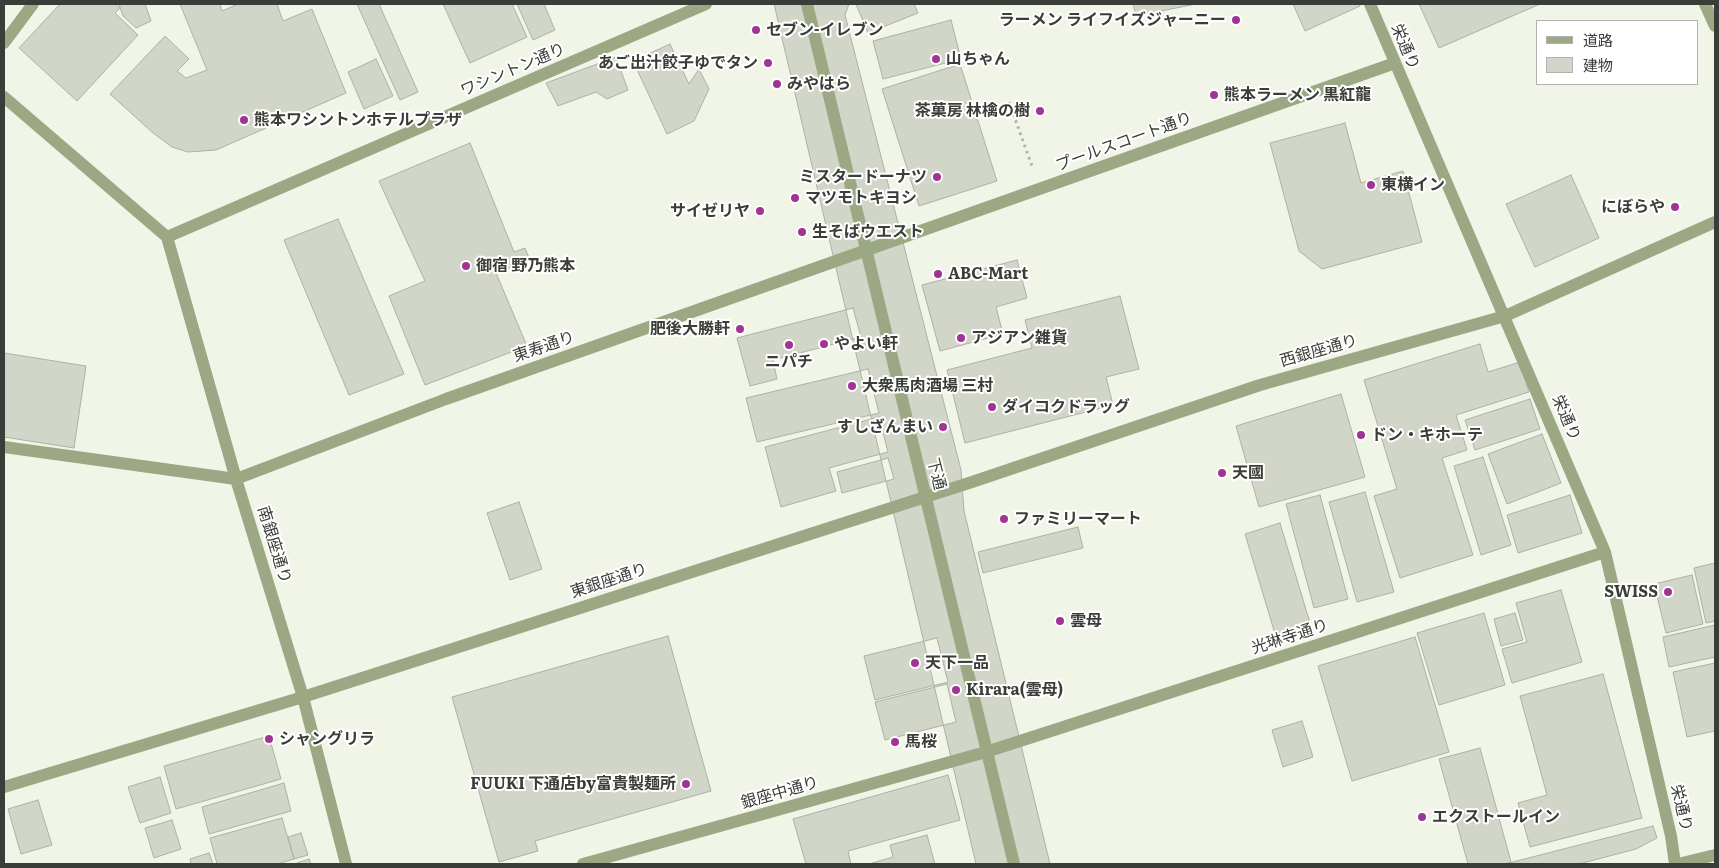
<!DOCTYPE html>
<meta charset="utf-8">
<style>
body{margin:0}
#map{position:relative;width:1719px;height:868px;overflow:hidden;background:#f0f5e8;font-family:Literata,"Noto Sans JP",serif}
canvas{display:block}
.frame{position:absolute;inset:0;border:5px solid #3b3d38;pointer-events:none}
.legend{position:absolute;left:1536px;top:20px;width:162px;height:65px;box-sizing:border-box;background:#fff;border:1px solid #b1b1af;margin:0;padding:6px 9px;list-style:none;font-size:15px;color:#3b3d38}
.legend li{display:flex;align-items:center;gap:10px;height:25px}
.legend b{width:25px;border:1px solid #b1b1af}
</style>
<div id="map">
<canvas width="1719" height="868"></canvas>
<div class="frame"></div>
<ul class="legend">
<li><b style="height:6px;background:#9ca784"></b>道路</li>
<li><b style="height:14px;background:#d1d6c8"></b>建物</li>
</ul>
</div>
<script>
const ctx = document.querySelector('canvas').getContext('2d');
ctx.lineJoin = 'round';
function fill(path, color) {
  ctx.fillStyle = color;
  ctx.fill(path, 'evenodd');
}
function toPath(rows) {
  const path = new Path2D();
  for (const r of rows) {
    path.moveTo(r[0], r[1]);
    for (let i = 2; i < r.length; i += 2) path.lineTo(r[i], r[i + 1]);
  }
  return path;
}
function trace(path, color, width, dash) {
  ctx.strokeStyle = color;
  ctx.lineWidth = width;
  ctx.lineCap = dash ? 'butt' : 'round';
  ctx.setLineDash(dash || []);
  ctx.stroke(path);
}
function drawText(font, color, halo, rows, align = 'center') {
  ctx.font = font + ' Literata,"Noto Sans JP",serif';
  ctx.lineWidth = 4;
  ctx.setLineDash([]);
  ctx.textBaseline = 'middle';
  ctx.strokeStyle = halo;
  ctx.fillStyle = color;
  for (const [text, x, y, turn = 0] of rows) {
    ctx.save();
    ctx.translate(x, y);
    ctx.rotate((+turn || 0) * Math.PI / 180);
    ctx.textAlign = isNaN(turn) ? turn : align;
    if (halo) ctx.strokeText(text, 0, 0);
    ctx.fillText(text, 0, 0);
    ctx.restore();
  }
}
const building = toPath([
 [60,4,115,4,120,8,115,13,138,35,77,101,19,48,60,4],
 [119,4,145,4,151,21,136,28,123,16,119,4],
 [180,4,220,4,222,11,238,4,277,4,283,21,312,9,346,93,216,150,188,152,172,147,153,133,110,94,165,36,189,59,177,71,186,78,207,70,180,4],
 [357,4,379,4,418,92,400,100,357,4],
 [443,4,512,4,527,37,470,63,443,4],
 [517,4,544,4,555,30,533,40,517,4],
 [774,4,849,4,845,15,961,470,964,511,1050,864,976,864,774,4],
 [856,4,914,4,918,13,868,33,856,4],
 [1133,4,1196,4,1136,16,1133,4],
 [1293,4,1359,4,1360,6,1305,31,1293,4],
 [1419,4,1540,4,1439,48,1419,4],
 [951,20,961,59,883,79,873,41,951,20],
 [670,44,689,84,699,69,709,89,694,121,667,134,633,61,670,44],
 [616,57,628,90,607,99,596,92,558,106,546,83,616,57],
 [376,59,393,96,364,109,348,72,376,59],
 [960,64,997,181,919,206,882,89,960,64],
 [1345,123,1361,183,1403,171,1422,242,1322,269,1299,251,1270,143,1345,123],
 [470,143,514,252,525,248,530,260,496,273,527,346,425,385,389,296,425,281,379,181,470,143],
 [1571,175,1599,238,1535,267,1506,204,1571,175],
 [338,219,404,374,349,395,284,240,338,219],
 [1017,260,1027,298,996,307,1003,334,940,351,922,285,1017,260],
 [1120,296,1139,369,1106,377,1113,405,965,443,947,370,1032,348,1025,320,1120,296],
 [853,308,861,337,773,360,777,379,750,386,737,338,853,308],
 [1480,344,1488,372,1520,362,1529,392,1456,415,1467,450,1442,458,1473,555,1400,578,1374,496,1397,489,1364,380,1480,344],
 [4,353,86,366,74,448,4,437,4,353],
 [868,369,879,413,757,442,746,398,868,369],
 [1341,394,1365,477,1259,507,1236,426,1341,394],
 [1530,399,1540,429,1475,450,1465,420,1530,399],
 [879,417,888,452,829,468,836,491,781,507,765,447,879,417],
 [1542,434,1561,483,1507,504,1488,454,1542,434],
 [1483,457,1511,545,1481,555,1454,466,1483,457],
 [888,458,894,479,842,493,837,472,888,458],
 [1365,492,1394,592,1357,602,1329,502,1365,492],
 [1320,495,1348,599,1314,608,1286,504,1320,495],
 [1570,495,1582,533,1518,553,1507,515,1570,495],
 [519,502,542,569,510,580,487,513,519,502],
 [1280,523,1310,623,1275,634,1245,534,1280,523],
 [1078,527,1083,548,983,573,978,552,1078,527],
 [1715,563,1715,621,1706,623,1694,568,1715,563],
 [1692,575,1703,624,1666,633,1654,584,1692,575],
 [1561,590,1582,662,1512,683,1502,649,1527,642,1516,603,1561,590],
 [1484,613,1505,685,1439,705,1417,633,1484,613],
 [1515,613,1523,640,1501,646,1494,619,1515,613],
 [1715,625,1715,657,1669,667,1663,637,1715,625],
 [668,636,711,791,535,841,538,851,499,862,452,697,668,636],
 [1415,637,1449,752,1352,781,1318,666,1415,637],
 [937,638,948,682,875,700,864,656,937,638],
 [1715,663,1715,731,1687,737,1673,672,1715,663],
 [1603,674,1642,818,1530,847,1518,803,1547,795,1520,696,1603,674],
 [947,684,956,722,885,740,875,702,947,684],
 [1302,721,1313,757,1283,767,1272,730,1302,721],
 [269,736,281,779,176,809,164,766,269,736],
 [1480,748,1511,862,1505,864,1468,864,1439,759,1480,748],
 [948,775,960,820,848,851,851,864,806,864,793,819,948,775],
 [160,777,171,813,140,823,128,787,160,777],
 [284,783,291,811,209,834,202,807,284,783],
 [38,800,52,845,21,854,8,809,38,800],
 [282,818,294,859,277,864,217,864,210,838,282,818],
 [172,820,181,849,154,858,145,828,172,820],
 [1653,826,1657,838,1636,849,1579,864,1505,864,1653,826],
 [301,833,308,855,294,859,288,837,301,833],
 [927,835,935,864,869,864,893,857,890,845,927,835],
 [209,853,213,864,191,864,190,859,209,853],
 [309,859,311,864,294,864,309,859]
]);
fill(building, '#d1d6c8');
trace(building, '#adb1a5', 1);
trace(toPath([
 [1009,102,1032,166]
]), '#b0b4aa', 3, [2.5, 4]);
trace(toPath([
 [807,4,1014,864]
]), '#9ca784', 12);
trace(toPath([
 [1370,4,1605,552,1671,836,1675,864],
 [1705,4,1715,26],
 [4,43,33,4],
 [4,97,167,237],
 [167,237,236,479,303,697,346,864],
 [167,237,706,4],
 [4,447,236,479,446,399,1395,63],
 [4,787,303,697,972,482,1260,385,1505,316,1715,222],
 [583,864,986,752,1605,552]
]), '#9ca784', 12);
trace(toPath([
 [1678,864,1715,855]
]), '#9ca784', 12);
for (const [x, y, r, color] of [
 [1236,20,5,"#a03494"],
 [756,30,5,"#a03494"],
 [936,59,5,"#a03494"],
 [768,63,5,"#a03494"],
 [777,84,5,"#a03494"],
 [1214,95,5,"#a03494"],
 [1040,111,5,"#a03494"],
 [244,120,5,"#a03494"],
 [937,177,5,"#a03494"],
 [1371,185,5,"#a03494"],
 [795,198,5,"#a03494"],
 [1675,207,5,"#a03494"],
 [760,211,5,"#a03494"],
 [802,232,5,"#a03494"],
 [466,266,5,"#a03494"],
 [938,274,5,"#a03494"],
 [740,329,5,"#a03494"],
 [961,338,5,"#a03494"],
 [824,344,5,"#a03494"],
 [789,345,5,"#a03494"],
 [852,386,5,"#a03494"],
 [992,407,5,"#a03494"],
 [943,427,5,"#a03494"],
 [1361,435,5,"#a03494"],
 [1222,473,5,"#a03494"],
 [1004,519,5,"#a03494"],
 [1668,592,5,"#a03494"],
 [1060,621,5,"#a03494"],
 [915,663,5,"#a03494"],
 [956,690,5,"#a03494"],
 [269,739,5,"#a03494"],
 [895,742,5,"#a03494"],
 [686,784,5,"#a03494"],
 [1422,817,5,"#a03494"]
]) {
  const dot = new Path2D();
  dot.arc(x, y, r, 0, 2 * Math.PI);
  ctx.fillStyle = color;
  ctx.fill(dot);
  trace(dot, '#fff', 2);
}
drawText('bold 16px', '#3b3d38', '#fff', [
 ["ラーメン ライフイズジャーニー",1226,20,"right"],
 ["セブン-イレブン",766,30],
 ["山ちゃん",946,59],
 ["あご出汁餃子ゆでタン",758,63,"right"],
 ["みやはら",787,84],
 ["熊本ラーメン 黒紅龍",1224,95],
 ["茶菓房 林檎の樹",1030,111,"right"],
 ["熊本ワシントンホテルプラザ",254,120],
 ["ミスタードーナツ",927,177,"right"],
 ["東横イン",1381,185],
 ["マツモトキヨシ",805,198],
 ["にぼらや",1665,207,"right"],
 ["サイゼリヤ",750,211,"right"],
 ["生そばウエスト",812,232],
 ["御宿 野乃熊本",476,266],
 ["ABC-Mart",948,274],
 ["肥後大勝軒",730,329,"right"],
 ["アジアン雑貨",971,338],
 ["やよい軒",834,344],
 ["ニパチ",789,362,"center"],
 ["大衆馬肉酒場 三村",862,386],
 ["ダイコクドラッグ",1002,407],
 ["すしざんまい",933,427,"right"],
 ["ドン・キホーテ",1371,435],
 ["天國",1232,473],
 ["ファミリーマート",1014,519],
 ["SWISS",1658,592,"right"],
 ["雲母",1070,621],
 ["天下一品",925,663],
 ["Kirara(雲母)",966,690],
 ["シャングリラ",279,739],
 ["馬桜",905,742],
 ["FUUKI 下通店by富貴製麺所",676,784,"right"],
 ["エクストールイン",1432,817]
], 'left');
drawText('16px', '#3b3d38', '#fff', [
 ["栄通り",1405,47,67],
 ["ワシントン通り",513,70,-23],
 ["プールスコート通り",1124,142,-20],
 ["東寿通り",544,347,-19],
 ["西銀座通り",1319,351,-16],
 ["栄通り",1566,418,67],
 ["下通",936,474,76],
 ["南銀座通り",274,545,73],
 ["東銀座通り",609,581,-18],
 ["光琳寺通り",1290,637,-18],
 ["銀座中通り",780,793,-16],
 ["栄通り",1681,808,77]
]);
</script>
